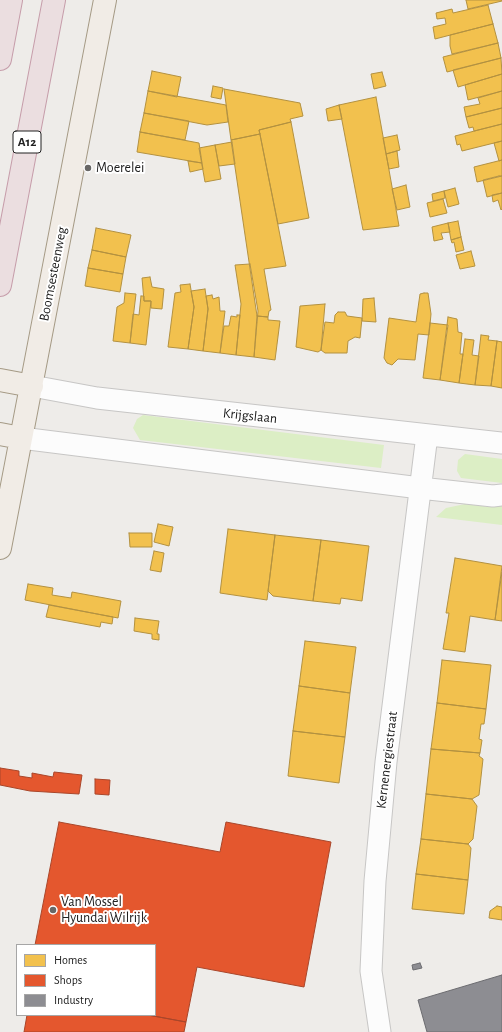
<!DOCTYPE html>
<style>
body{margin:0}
#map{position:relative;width:502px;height:1032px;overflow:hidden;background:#eeece9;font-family:"Alegreya Sans",sans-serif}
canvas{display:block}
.legend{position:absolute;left:16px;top:944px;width:140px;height:72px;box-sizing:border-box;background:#fff;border:1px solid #a6a6a6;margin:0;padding:5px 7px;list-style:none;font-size:12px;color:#202020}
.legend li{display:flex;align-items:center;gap:8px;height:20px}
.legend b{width:20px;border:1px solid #a6a6a6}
</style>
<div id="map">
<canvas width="502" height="1032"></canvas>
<ul class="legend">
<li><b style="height:11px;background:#f2c14e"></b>Homes</li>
<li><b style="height:11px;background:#e4572e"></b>Shops</li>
<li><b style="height:11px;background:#8d8d92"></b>Industry</li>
</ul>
</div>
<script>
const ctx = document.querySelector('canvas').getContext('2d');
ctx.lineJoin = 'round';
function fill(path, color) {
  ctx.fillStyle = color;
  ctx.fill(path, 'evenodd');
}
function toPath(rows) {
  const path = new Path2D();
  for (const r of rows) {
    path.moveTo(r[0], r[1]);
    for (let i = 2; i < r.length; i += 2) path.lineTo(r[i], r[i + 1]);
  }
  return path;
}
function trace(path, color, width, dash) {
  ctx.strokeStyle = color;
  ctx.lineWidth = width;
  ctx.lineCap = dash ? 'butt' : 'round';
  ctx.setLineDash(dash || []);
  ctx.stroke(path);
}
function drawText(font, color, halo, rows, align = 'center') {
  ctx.font = font + ' "Alegreya Sans",sans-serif';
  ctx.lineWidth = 4;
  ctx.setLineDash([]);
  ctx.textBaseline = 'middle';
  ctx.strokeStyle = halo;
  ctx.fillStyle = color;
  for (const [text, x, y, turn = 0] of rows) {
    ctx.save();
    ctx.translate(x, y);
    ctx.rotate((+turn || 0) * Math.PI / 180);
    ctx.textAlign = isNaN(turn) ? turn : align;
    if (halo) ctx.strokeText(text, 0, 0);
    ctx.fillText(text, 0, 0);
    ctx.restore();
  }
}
fill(toPath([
 [143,415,384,445,381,468,140,440,133,428,137,419],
 [465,454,502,459,502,483,461,478,457,471,458,460],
 [502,503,502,525,436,517,446,508,465,504,490,507]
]), '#dceec5');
const homes = toPath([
 [466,0,502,0,502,1,468,9,466,0],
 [488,5,493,24,435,39,433,27,446,24,445,18,437,19,436,13,452,9,453,13,488,5],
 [493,24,498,43,452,54,450,46,450,35,493,24],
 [498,43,501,58,447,72,443,57,498,43],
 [501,58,502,74,458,87,453,70,501,58],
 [152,71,181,77,177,97,148,91,152,71],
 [382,72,386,86,374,89,371,74,382,72],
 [502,74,502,91,468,100,465,85,502,74],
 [213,86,223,88,221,99,211,97,213,86],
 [224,89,300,103,303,116,290,119,291,122,259,130,260,134,231,140,224,89],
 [148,91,226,105,228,122,207,125,144,113,148,91],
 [502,91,502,108,466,117,464,107,480,104,478,98,502,91],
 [376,97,399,226,363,230,339,105,376,97],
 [339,105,342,119,328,121,326,109,339,105],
 [502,108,502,124,474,131,473,127,469,128,466,117,502,108],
 [144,113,189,121,185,140,140,132,144,113],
 [291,122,309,218,278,224,259,130,291,122],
 [502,124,502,141,462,151,460,144,457,145,455,136,502,124],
 [140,132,199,143,202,163,137,152,140,132],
 [260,134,286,266,264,269,271,310,269,311,268,317,257,316,231,140,260,134],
 [397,135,400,150,386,154,383,138,397,135],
 [502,141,502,160,499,161,494,143,502,141],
 [232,142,235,164,219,166,215,145,232,142],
 [215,145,221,179,205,182,199,148,215,145],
 [397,151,399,167,389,169,386,154,397,151],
 [502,160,502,176,477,182,474,167,502,160],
 [188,161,202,163,203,169,190,172,188,161],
 [499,176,502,176,502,193,487,197,483,180,499,176],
 [406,185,410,207,397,210,392,189,406,185],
 [455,188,459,204,448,207,444,191,455,188],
 [444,191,445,198,433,201,432,194,444,191],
 [502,193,502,209,501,210,498,200,493,202,492,195,502,193],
 [443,199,447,213,430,217,427,203,443,199],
 [458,221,461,237,451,240,448,223,458,221],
 [448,223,450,232,441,233,443,239,434,241,432,227,448,223],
 [96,228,131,235,126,257,92,250,96,228],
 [461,237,464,250,456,252,454,242,452,243,451,240,461,237],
 [92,250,126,257,123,274,88,268,92,250],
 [471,251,475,266,460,269,456,255,471,251],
 [250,264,258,311,254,357,236,355,241,304,235,265,250,264],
 [88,268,123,274,120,292,85,286,88,268],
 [150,277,152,287,164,289,162,309,151,308,151,301,144,301,142,278,150,277],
 [190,284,194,307,188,349,168,347,175,293,181,292,180,285,190,284],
 [205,289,208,309,203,351,188,349,194,307,191,291,205,289],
 [125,293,136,294,130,343,113,341,117,307,124,303,125,293],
 [424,293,428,293,431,314,429,335,418,334,415,360,398,359,392,365,387,363,384,358,389,318,416,322,420,294,424,293],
 [212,295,213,299,219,297,220,311,225,311,220,353,203,351,208,309,206,296,212,295],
 [141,296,144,296,144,301,151,301,146,345,130,343,133,314,139,315,141,296],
 [374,298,376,322,362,321,363,299,374,298],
 [325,304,321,350,318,352,296,347,300,306,325,304],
 [338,312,345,312,347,316,362,318,360,338,355,337,348,341,347,353,325,353,321,350,325,322,334,323,335,315,338,312],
 [237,315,240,315,236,355,220,353,224,326,229,326,231,316,237,317,237,315],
 [257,316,268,317,268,320,280,321,275,360,254,357,257,316],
 [448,317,457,319,458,332,462,333,460,354,463,354,459,383,440,380,448,317],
 [430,323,448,325,440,380,423,378,430,323],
 [481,335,489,336,488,340,497,341,491,386,475,385,481,335],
 [465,339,474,340,472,355,479,356,475,385,459,383,465,339],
 [497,341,502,342,502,388,491,386,497,341],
 [158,524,173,527,169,546,154,542,158,524],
 [228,529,275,535,267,600,220,593,228,529],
 [129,533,152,533,152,547,130,547,129,533],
 [275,535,321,540,313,601,273,596,268,591,275,535],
 [321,540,369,546,362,601,341,598,340,604,313,601,321,540],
 [154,551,164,553,161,572,150,570,154,551],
 [455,558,502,566,495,620,470,616,465,652,443,649,449,613,446,613,455,558],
 [502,572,502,621,495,620,502,572],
 [28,584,53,588,52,595,71,598,72,592,121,601,118,618,25,600,28,584],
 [49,605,113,617,112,624,101,622,100,627,46,617,49,605],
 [135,618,159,621,157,634,159,634,159,640,152,639,152,634,134,631,135,618],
 [305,641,356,647,350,693,299,686,305,641],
 [442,660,491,665,486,709,437,703,442,660],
 [299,686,350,693,345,737,293,731,299,686],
 [437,703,486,709,484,724,481,724,479,739,482,740,480,753,431,749,437,703],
 [293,731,345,737,339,783,288,776,293,731],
 [431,749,480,753,479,756,483,759,479,795,472,799,426,794,431,749],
 [426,794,472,799,477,806,473,839,468,844,421,839,426,794],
 [421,839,468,844,471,848,468,880,416,874,421,839],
 [416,874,468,880,464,914,412,909,416,874],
 [497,906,502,907,502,920,489,918,490,911,497,906]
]);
fill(homes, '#f2c14e');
trace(homes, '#b39140', 1);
const shops = toPath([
 [0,768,19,771,19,776,32,778,32,773,53,777,54,772,82,775,79,794,30,791,0,785,0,768],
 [95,779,110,780,109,795,95,794,95,779],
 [59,822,220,852,226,822,331,842,304,987,197,967,186,1022,148,1015,155,1015,155,945,35,945,59,822],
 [27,1015,148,1015,186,1022,184,1032,24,1032,27,1015]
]);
fill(shops, '#e4572e');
trace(shops, '#a9462a', 1);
const industry = toPath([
 [420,963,422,968,413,970,412,965,420,963],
 [502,975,502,1032,427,1032,418,1000,502,975]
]);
fill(industry, '#8d8d92');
trace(industry, '#6c6c70', 1);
const minor = toPath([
 [32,386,97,398,502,443],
 [21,438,420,488,493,496,502,495],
 [380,1032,371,971,375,881,386,762,427,435]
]);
const major = toPath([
 [0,380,32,386],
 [0,434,21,438],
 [0,548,105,0]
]);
const highway = toPath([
 [0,59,11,0],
 [0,285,54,0]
]);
trace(minor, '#c7c6c5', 23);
trace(major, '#a59a85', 24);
trace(highway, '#c69daa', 24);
trace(minor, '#fcfcfc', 21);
trace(major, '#f1ece6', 22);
trace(highway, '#ebdee0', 22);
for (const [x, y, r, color] of [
 [88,168,4,"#686766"],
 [53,910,4,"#686766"]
]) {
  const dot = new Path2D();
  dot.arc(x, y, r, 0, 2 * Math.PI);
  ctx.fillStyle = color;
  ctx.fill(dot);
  trace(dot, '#fff', 1.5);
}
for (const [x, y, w] of [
 [27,142,28]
]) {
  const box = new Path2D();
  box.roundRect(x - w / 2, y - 11, w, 22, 3);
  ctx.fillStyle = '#fff';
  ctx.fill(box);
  trace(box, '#202020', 1);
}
drawText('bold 13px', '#202020', null, [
 ["A12",27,142]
]);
drawText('14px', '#202020', '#fff', [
 ["Moerelei",96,168],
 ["Van Mossel",61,902],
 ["Hyundai Wilrijk",61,918]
], 'left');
drawText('14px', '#202020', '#fff', [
 ["Boomsesteenweg",53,274,-79],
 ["Krijgslaan",250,416,6],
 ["Kernenergiestraat",387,760,-83]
]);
</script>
